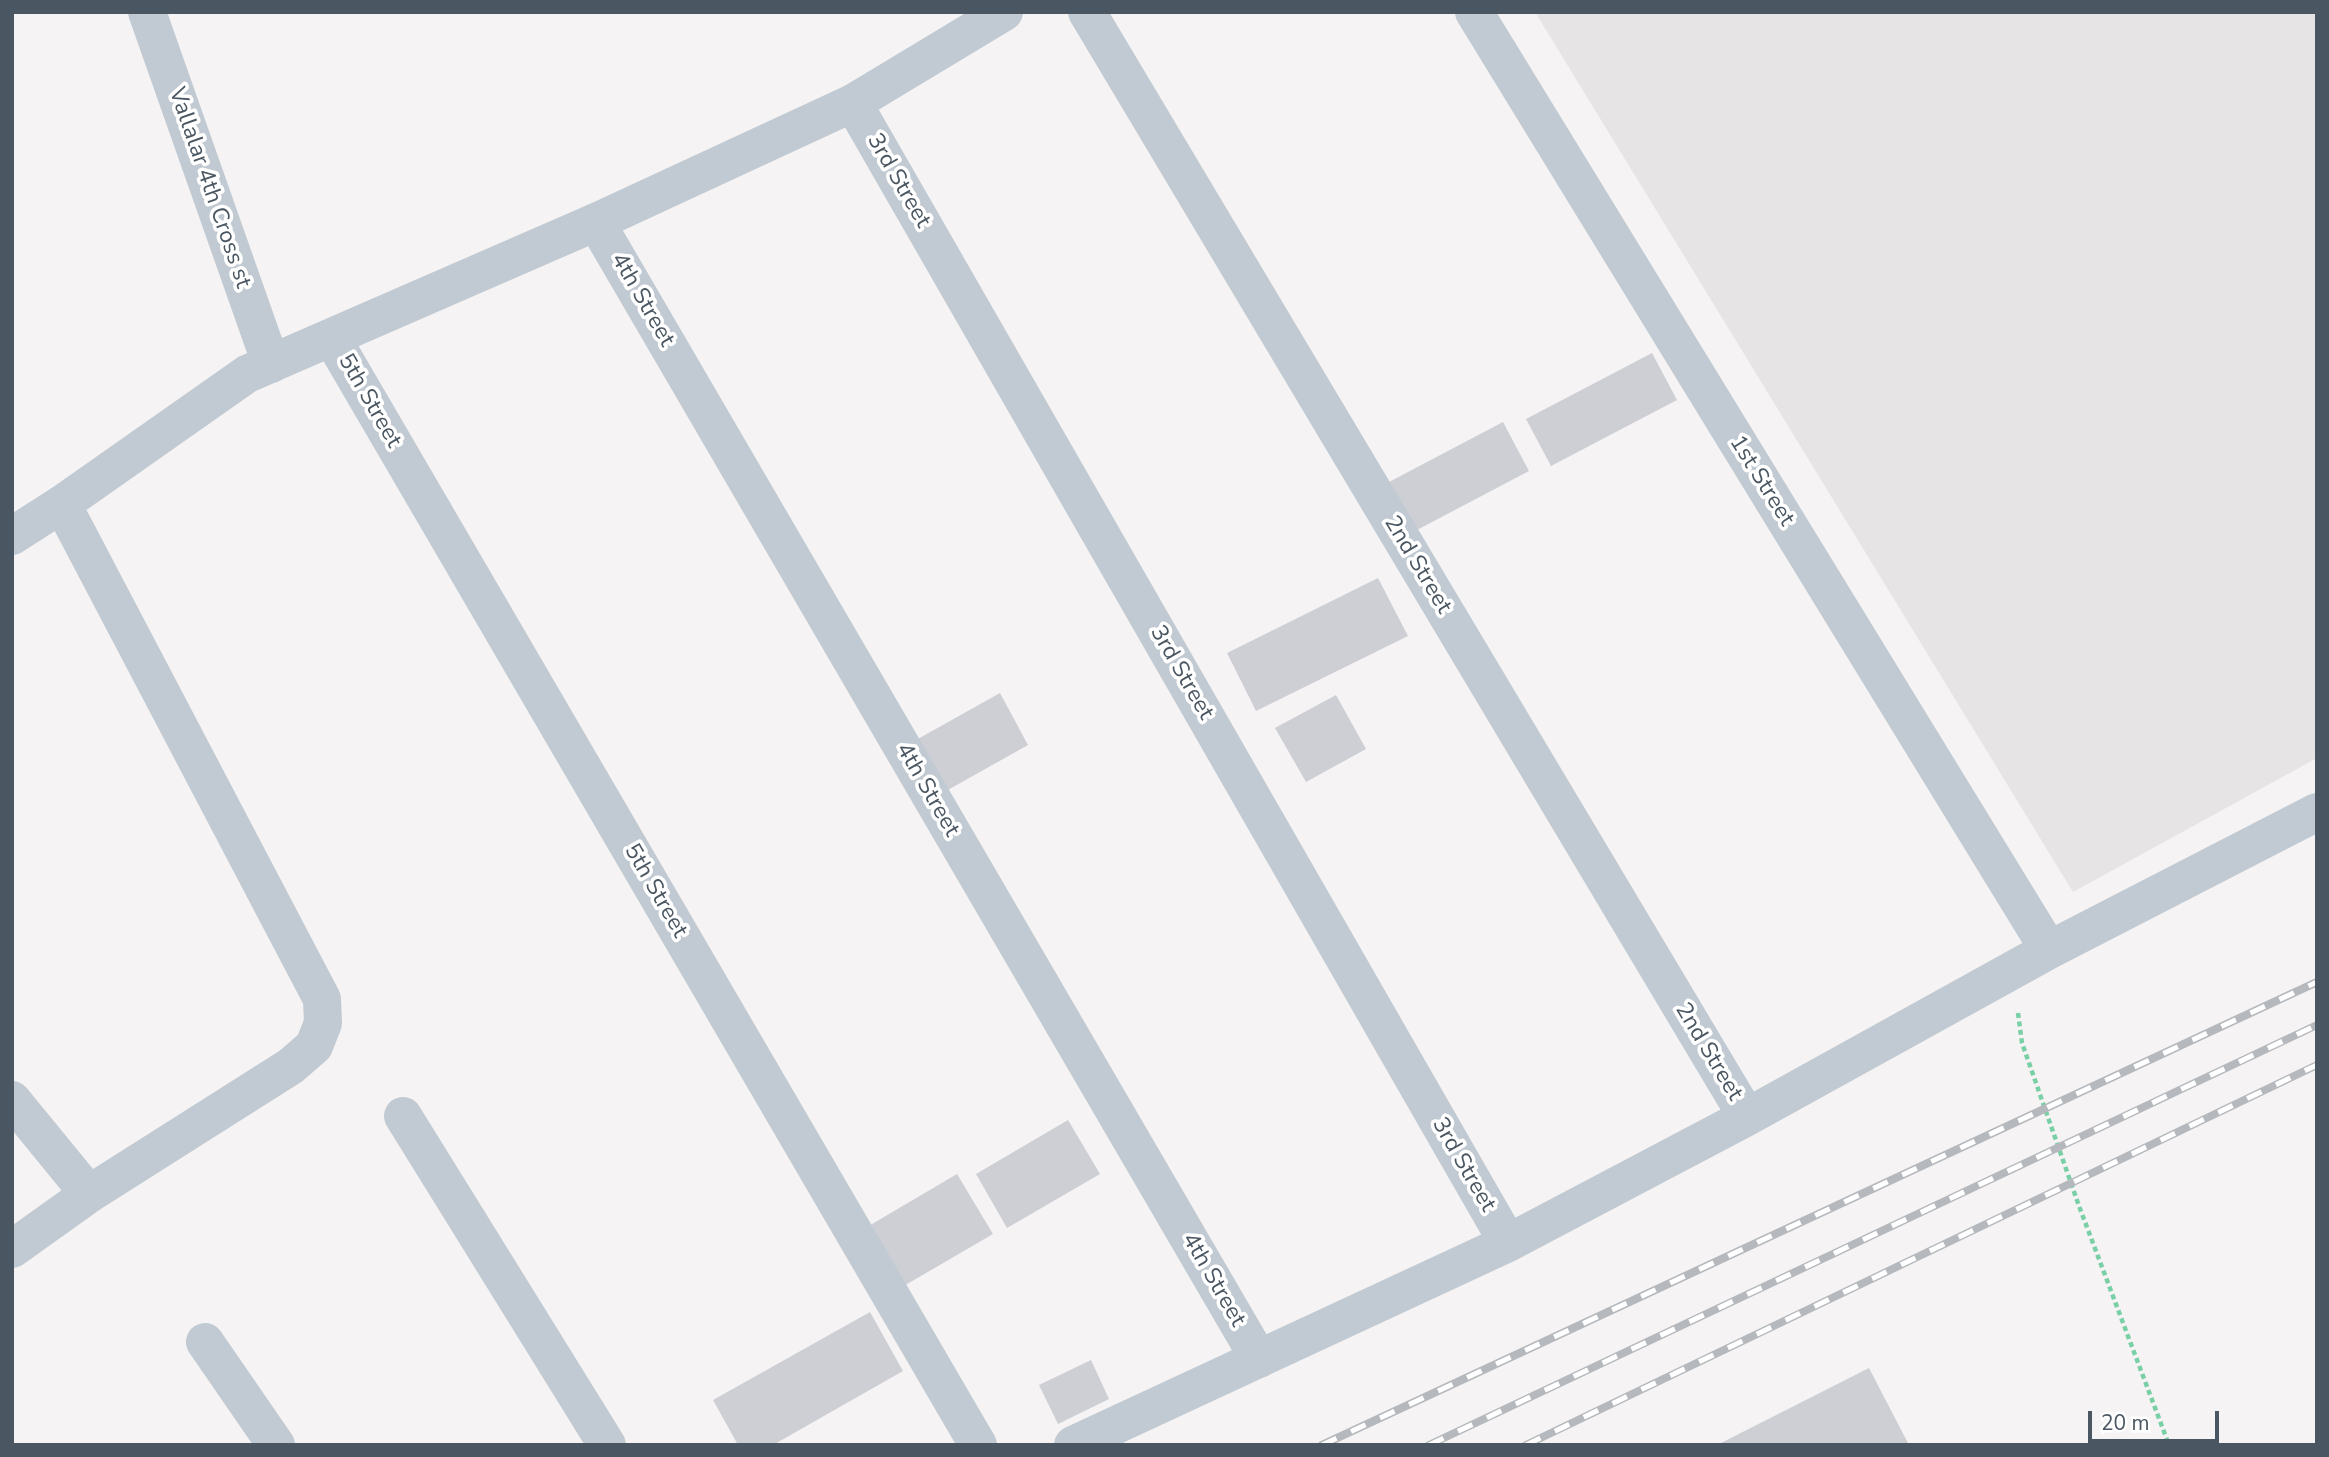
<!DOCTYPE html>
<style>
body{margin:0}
#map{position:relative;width:2329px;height:1457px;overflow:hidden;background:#f5f3f3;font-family:"Nunito Sans",sans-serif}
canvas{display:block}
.frame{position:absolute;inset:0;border:14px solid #4a5661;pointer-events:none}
.scale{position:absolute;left:2088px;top:1411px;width:131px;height:32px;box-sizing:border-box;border:4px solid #4a5661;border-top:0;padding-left:9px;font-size:21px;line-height:24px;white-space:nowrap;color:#4a5661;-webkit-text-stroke:5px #fff;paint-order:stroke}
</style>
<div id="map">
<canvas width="2329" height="1457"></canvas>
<div class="frame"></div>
<div class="scale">20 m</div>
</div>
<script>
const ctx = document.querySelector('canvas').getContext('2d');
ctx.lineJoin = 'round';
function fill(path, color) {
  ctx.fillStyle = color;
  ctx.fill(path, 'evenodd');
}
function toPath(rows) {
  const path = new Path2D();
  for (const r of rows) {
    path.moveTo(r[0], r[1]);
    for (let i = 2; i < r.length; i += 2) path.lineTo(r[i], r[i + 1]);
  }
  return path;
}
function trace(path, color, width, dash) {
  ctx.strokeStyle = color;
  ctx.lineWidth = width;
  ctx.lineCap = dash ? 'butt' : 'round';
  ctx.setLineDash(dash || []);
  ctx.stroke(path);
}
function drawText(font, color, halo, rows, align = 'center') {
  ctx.font = font + ' "Nunito Sans",sans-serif';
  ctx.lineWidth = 7;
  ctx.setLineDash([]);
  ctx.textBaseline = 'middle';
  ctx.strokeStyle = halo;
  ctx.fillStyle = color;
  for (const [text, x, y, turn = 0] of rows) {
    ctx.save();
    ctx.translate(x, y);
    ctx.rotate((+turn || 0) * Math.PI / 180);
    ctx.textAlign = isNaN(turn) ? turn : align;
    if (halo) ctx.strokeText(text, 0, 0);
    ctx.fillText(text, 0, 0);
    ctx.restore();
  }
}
fill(toPath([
 [1535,12,2317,12,2317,758,2073,892]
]), '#e6e4e5');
fill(toPath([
 [1652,353,1677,400,1551,466,1526,419],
 [1503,422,1529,471,1415,531,1389,482],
 [1378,578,1408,636,1256,711,1227,653],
 [1000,693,1028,745,946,791,916,740],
 [1336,695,1366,749,1306,782,1275,728],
 [1068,1120,1100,1174,1007,1228,976,1174],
 [957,1174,993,1234,902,1287,867,1227],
 [870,1312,903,1371,773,1445,738,1445,713,1400],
 [1091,1360,1109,1399,1058,1424,1039,1385],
 [1869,1368,1909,1445,1717,1445]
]), '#cdcfd5');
trace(toPath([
 [2018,1013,2022,1043,2079,1206,2169,1445]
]), '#7ad0a6', 4.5, [5, 3.5]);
trace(toPath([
 [147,12,271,364],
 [1087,12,1747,1117],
 [1474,12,2049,950],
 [853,103,1508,1243],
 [596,222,1259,1359],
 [332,338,978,1445],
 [12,1100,89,1194],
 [403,1116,607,1445],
 [12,1249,89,1194,291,1066,314,1046,323,1023,322,999,62,504],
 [205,1342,276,1445],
 [1073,1445,1508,1243,1747,1117,2049,950,2317,812]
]), '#c1cad2', 38);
trace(toPath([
 [12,536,62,504,247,374,596,222,853,103,1004,12]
]), '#c1cad2', 38);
const rail = toPath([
 [1322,1445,2317,982],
 [1429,1445,2317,1025],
 [1526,1445,2317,1065]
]);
trace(rail, '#b5b8bd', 8);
trace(rail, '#fff', 5, [16]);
drawText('23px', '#4a5661', '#fff', [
 ["3rd Street",898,181,60],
 ["Vallalar 4th Cross st",209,188,71],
 ["4th Street",642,300,60],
 ["5th Street",369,401,60],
 ["1st Street",1761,481,58],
 ["2nd Street",1417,565,59],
 ["3rd Street",1181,673,60],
 ["4th Street",927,790,60],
 ["5th Street",655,891,60],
 ["2nd Street",1708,1052,59],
 ["3rd Street",1463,1165,60],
 ["4th Street",1213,1280,60]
]);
</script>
